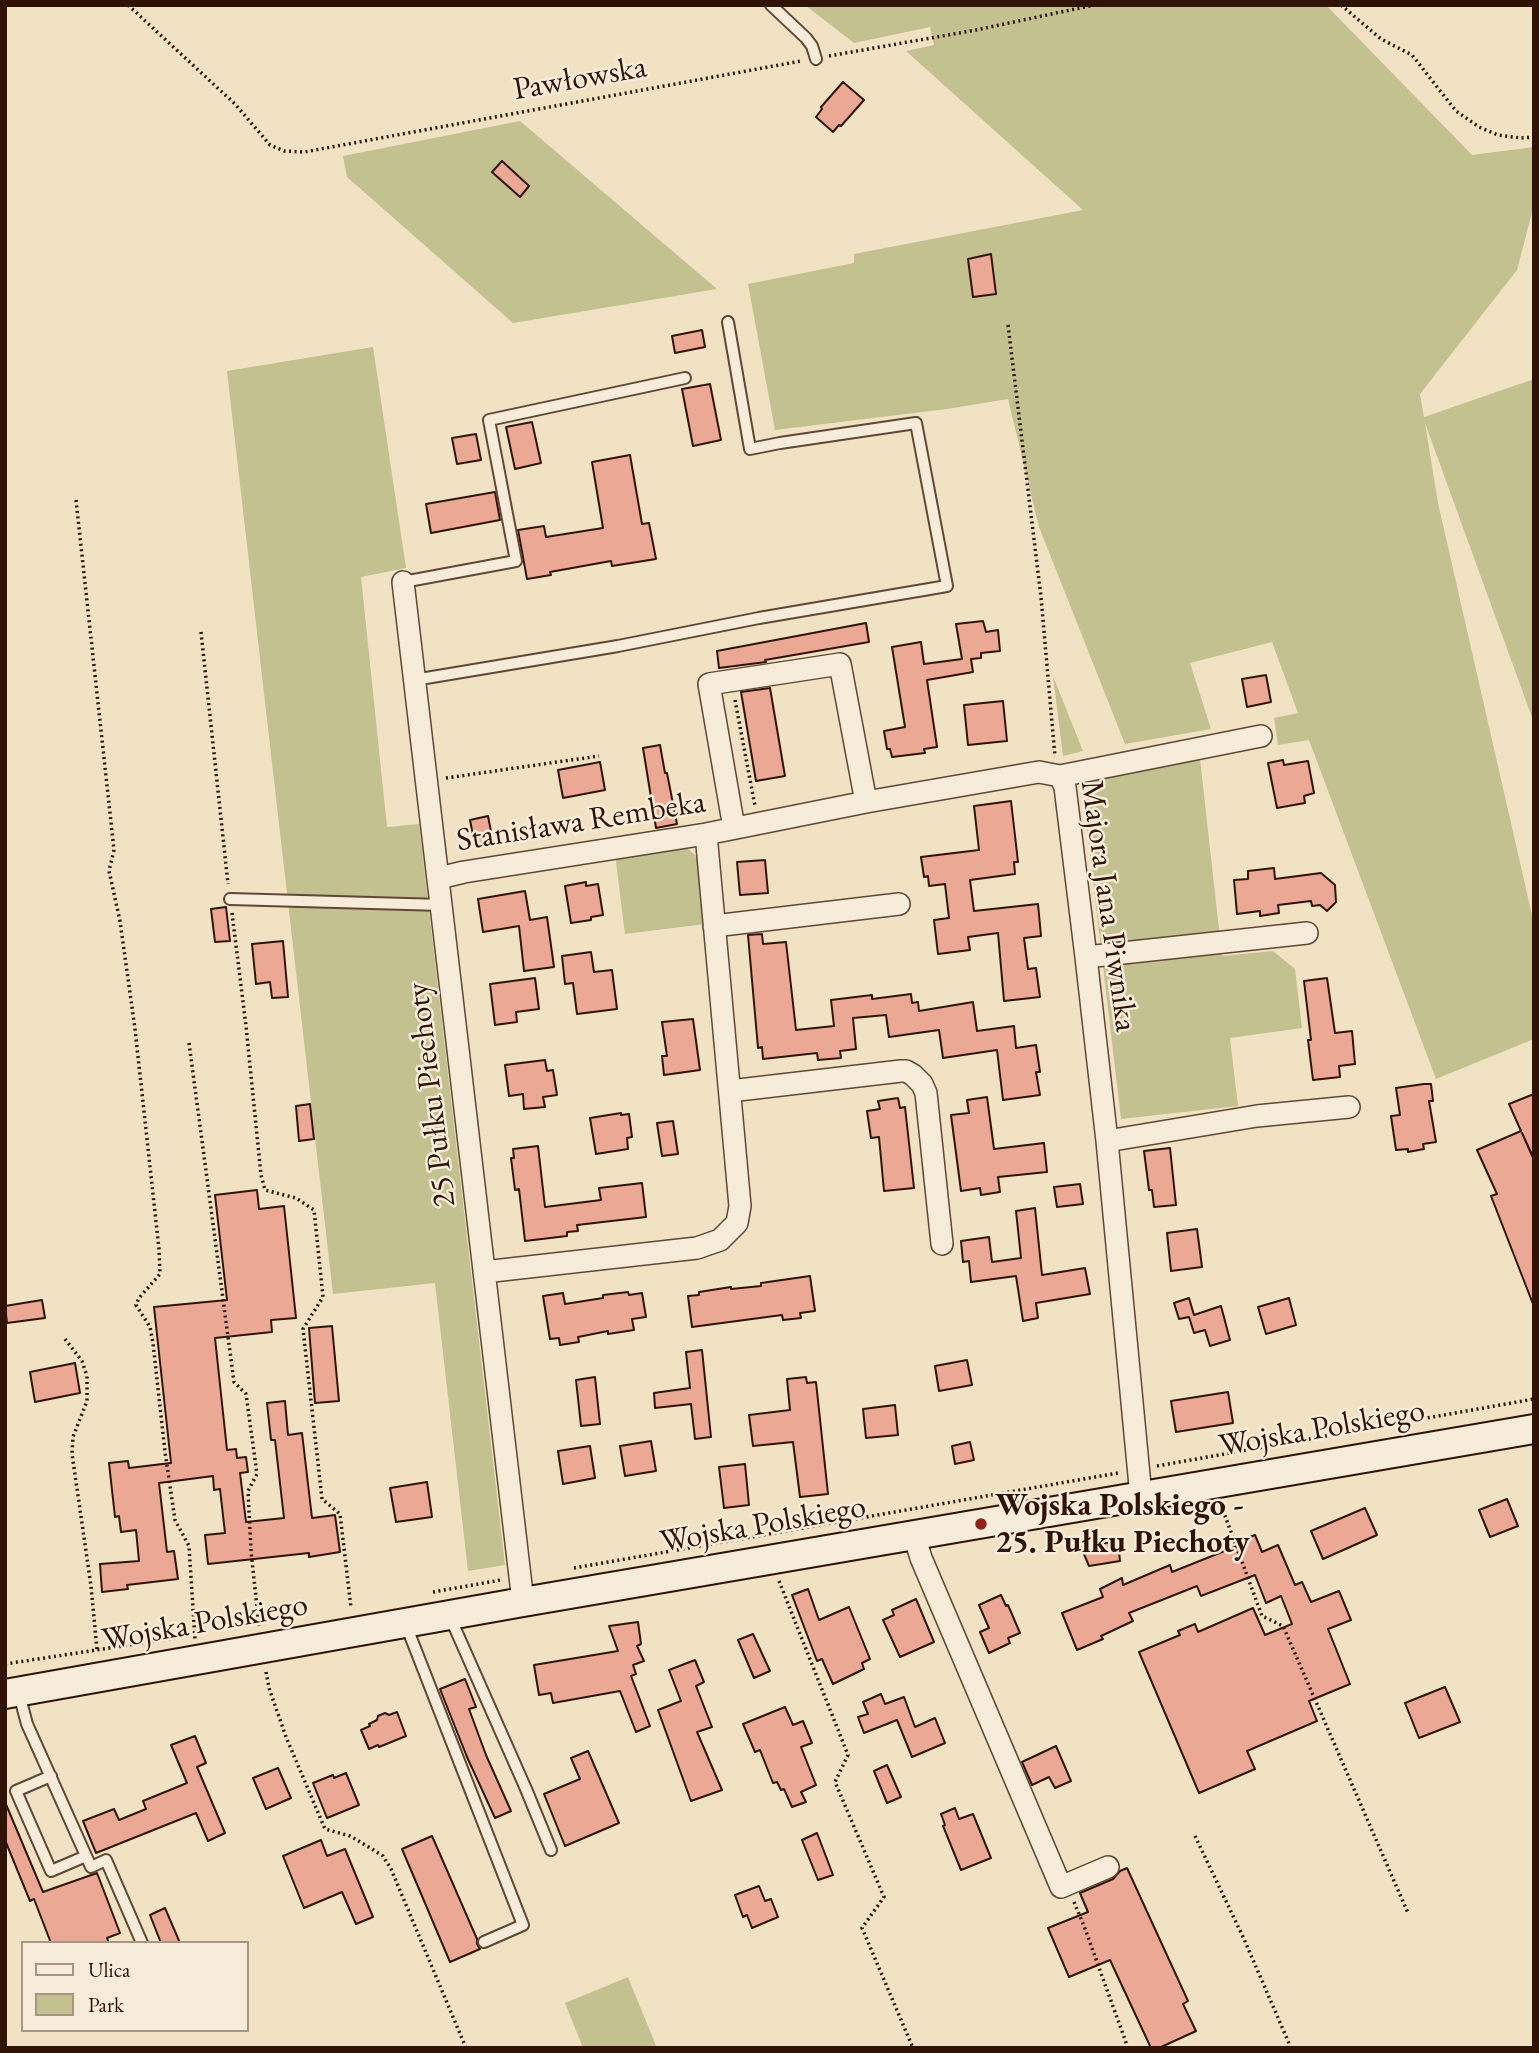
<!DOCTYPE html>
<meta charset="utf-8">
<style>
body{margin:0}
#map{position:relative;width:1539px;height:2053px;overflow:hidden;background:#f2e2c4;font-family:"EB Garamond",serif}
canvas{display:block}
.frame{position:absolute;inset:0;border:7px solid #311305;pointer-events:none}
.legend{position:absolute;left:21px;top:1941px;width:228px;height:91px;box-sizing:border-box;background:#f7ecd9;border:2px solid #a89584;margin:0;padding:9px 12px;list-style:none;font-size:21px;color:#311305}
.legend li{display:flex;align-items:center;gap:14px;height:35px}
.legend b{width:35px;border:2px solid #a89584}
</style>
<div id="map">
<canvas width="1539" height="2053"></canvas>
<div class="frame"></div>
<ul class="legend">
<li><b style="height:9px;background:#f7ecd9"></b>Ulica</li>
<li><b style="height:19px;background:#c2c18f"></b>Park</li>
</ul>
</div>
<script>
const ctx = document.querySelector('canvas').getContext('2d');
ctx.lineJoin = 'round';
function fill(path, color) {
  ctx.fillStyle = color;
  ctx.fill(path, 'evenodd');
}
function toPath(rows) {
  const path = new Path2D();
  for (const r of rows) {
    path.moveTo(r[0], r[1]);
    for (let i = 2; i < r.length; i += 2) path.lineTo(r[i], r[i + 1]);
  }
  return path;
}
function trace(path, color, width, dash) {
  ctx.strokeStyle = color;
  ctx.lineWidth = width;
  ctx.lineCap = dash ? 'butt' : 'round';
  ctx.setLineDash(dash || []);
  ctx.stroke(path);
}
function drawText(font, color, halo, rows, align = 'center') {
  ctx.font = font + ' "EB Garamond",serif';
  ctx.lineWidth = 5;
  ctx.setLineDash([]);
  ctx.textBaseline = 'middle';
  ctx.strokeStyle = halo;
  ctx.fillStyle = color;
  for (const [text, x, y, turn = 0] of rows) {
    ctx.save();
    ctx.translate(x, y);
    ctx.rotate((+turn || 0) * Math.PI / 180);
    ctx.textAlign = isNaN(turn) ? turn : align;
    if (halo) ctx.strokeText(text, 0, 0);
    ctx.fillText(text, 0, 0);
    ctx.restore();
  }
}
fill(toPath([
 [805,5,1326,5,1472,155,1534,147,1534,205,1517,270,1420,394,1424,417,1534,379,1534,723,1425,423,1438,503,1534,924,1534,1039,1436,1079,1309,740,1278,745,1274,718,1298,713,1272,642,1190,663,1211,729,1125,744,1039,527,1008,399,947,409,775,430,748,284,854,263,854,254,1083,210,906,51,934,45,930,27,854,43],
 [520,121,717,289,513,323,347,177,343,156],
 [373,347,406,568,361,577,387,827,419,824,505,1565,468,1571,435,1283,333,1294,227,371],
 [1053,676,1083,751,1063,756],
 [1200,759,1222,956,1273,951,1295,969,1302,1028,1230,1038,1238,1106,1121,1119,1083,796,1097,778],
 [682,845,687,848,695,855,699,866,705,924,625,934,615,854],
 [628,1977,657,2048,583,2048,565,2003]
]), '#c2c18f');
const building = toPath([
 [843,82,864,100,841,126,839,125,833,132,816,117,822,109,821,107,843,82],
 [502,161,529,186,520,197,492,172,502,161],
 [991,254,996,294,973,297,968,259,991,254],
 [702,330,705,347,675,353,672,336,702,330],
 [710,384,721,440,693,446,682,389,710,384],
 [532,422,541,463,515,469,506,427,532,422],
 [476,434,481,460,457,464,452,438,476,434],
 [630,455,642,524,649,523,656,559,612,566,611,561,550,572,551,575,527,579,518,530,544,526,546,537,603,528,592,462,630,455],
 [495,492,500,520,431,533,426,504,495,492],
 [983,621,986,632,998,630,1000,651,981,653,981,658,971,659,973,672,927,680,937,747,924,749,925,753,892,757,890,749,887,749,884,731,905,727,892,647,921,642,924,664,962,659,956,624,983,621],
 [866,623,869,642,765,660,766,662,719,668,717,651,866,623],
 [1266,675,1271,702,1247,707,1242,679,1266,675],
 [770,688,785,776,756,781,741,692,770,688],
 [1003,701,1007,741,968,745,964,705,1003,701],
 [660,745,665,773,667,773,677,824,656,828,643,748,660,745],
 [1283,760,1284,765,1308,761,1314,793,1304,796,1305,803,1277,808,1268,763,1283,760],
 [600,762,605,790,563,798,558,770,600,762],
 [1011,801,1018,862,1014,862,1015,874,970,880,974,911,1038,904,1041,936,1024,938,1028,969,1036,968,1040,997,1004,1001,998,933,968,937,970,950,938,954,934,920,949,918,945,884,929,886,928,876,924,877,921,857,979,850,974,806,1011,801],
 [488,816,493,842,475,846,470,820,488,816],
 [765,860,768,893,740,895,737,862,765,860],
 [1274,868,1275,879,1321,873,1335,885,1336,902,1327,911,1320,905,1312,906,1311,901,1278,905,1279,913,1260,916,1260,911,1237,914,1234,880,1248,879,1248,871,1274,868],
 [586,882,586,886,598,884,603,915,591,917,591,920,571,923,565,886,586,882],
 [525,891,530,920,547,917,554,967,524,971,519,926,483,932,478,899,525,891],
 [226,907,230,941,215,942,211,909,226,907],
 [762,934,763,944,786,942,796,1030,834,1026,831,1000,872,995,872,999,911,994,912,1003,918,1002,919,1011,973,1002,977,1031,1014,1026,1016,1048,1036,1045,1040,1072,1036,1072,1040,1095,1003,1100,997,1050,943,1058,939,1030,889,1037,886,1015,853,1018,856,1049,840,1051,841,1058,818,1060,817,1053,763,1059,762,1047,758,1048,748,935,762,934],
 [283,941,288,997,272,998,270,982,256,984,252,944,283,941],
 [591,952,594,972,612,970,617,1009,577,1014,573,983,565,984,562,956,591,952],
 [535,978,539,1009,516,1012,517,1022,495,1025,490,984,535,978],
 [1327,978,1335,1033,1352,1031,1355,1064,1339,1066,1340,1077,1313,1080,1308,1040,1311,1040,1304,981,1327,978],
 [693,1019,700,1070,664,1075,662,1056,667,1056,662,1022,693,1019],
 [545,1060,547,1071,553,1070,557,1095,543,1097,545,1107,524,1109,523,1094,509,1096,505,1065,545,1060],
 [1424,1084,1431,1084,1433,1101,1429,1101,1436,1142,1423,1144,1424,1149,1408,1152,1408,1149,1396,1150,1391,1116,1400,1115,1396,1088,1424,1084],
 [1534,1094,1534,1159,1522,1133,1534,1160,1533,1304,1491,1196,1497,1194,1477,1150,1521,1131,1509,1104,1534,1094],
 [987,1097,994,1149,1044,1143,1047,1172,998,1177,1000,1192,981,1195,980,1188,961,1191,951,1115,969,1113,967,1100,987,1097],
 [898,1098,900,1108,905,1107,914,1188,884,1191,879,1137,871,1138,867,1111,880,1109,878,1101,898,1098],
 [310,1104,314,1139,299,1141,296,1106,310,1104],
 [621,1113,621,1115,629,1114,632,1137,627,1138,628,1149,596,1154,590,1118,621,1113],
 [673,1121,678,1154,662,1156,657,1123,673,1121],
 [538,1146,545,1207,601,1200,599,1188,642,1183,646,1217,577,1225,578,1231,567,1232,567,1236,525,1241,519,1189,515,1190,511,1158,514,1158,513,1149,538,1146],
 [1170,1148,1176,1205,1154,1207,1152,1190,1149,1190,1144,1151,1170,1148],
 [1080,1184,1083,1204,1057,1207,1054,1187,1080,1184],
 [257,1190,259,1209,284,1206,296,1318,271,1320,272,1332,215,1338,227,1450,236,1449,237,1458,246,1457,248,1472,240,1473,246,1522,284,1518,275,1440,271,1440,267,1403,285,1401,288,1435,302,1433,312,1518,335,1515,340,1552,309,1557,309,1553,208,1564,205,1535,225,1533,220,1489,214,1490,213,1476,159,1483,167,1552,174,1551,178,1579,127,1585,128,1589,102,1592,100,1564,139,1561,136,1530,121,1532,119,1516,115,1517,109,1463,128,1461,129,1468,171,1463,154,1307,227,1300,215,1195,257,1190],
 [1035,1208,1042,1275,1085,1268,1090,1294,1036,1303,1038,1318,1023,1321,1016,1276,971,1282,969,1261,963,1262,961,1241,989,1237,992,1262,1021,1258,1016,1211,1035,1208],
 [1197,1229,1202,1267,1171,1271,1167,1233,1197,1229],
 [810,1276,815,1311,800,1313,801,1318,783,1320,782,1315,692,1327,688,1296,699,1295,699,1292,731,1287,731,1289,761,1286,761,1283,810,1276],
 [628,1292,629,1295,642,1293,646,1317,632,1319,634,1330,608,1334,608,1331,578,1337,579,1342,560,1345,559,1338,550,1339,543,1296,563,1293,565,1304,603,1298,603,1295,628,1292],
 [1189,1298,1194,1315,1221,1306,1230,1340,1210,1346,1205,1330,1194,1333,1189,1317,1179,1319,1174,1303,1189,1298],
 [1289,1298,1296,1325,1266,1334,1258,1307,1289,1298],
 [42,1300,45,1318,7,1323,5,1306,42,1300],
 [332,1326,339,1401,315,1403,309,1328,332,1326],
 [702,1350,711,1437,695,1439,691,1404,655,1408,654,1393,690,1388,686,1352,702,1350],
 [967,1360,972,1385,939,1391,935,1366,967,1360],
 [75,1363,80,1393,35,1402,30,1372,75,1363],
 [595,1377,600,1424,581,1426,576,1380,595,1377],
 [806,1377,807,1383,816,1382,828,1494,800,1497,793,1442,753,1446,749,1415,790,1410,787,1379,806,1377],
 [1228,1392,1233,1423,1176,1432,1171,1401,1228,1392],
 [895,1405,898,1435,866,1438,863,1409,895,1405],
 [651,1441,656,1471,625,1476,620,1446,651,1441],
 [970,1442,974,1460,955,1464,952,1446,970,1442],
 [590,1446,595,1478,563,1484,558,1451,590,1446],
 [745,1464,749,1505,724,1508,719,1467,745,1464],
 [427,1482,432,1517,396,1522,390,1488,427,1482],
 [1507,1499,1518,1526,1490,1537,1479,1510,1507,1499],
 [1365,1508,1377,1535,1323,1559,1311,1531,1365,1508],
 [1255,1535,1262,1552,1278,1545,1295,1585,1302,1582,1311,1602,1339,1591,1351,1620,1328,1629,1350,1684,1309,1701,1317,1721,1247,1751,1255,1769,1199,1793,1139,1652,1180,1635,1178,1631,1195,1624,1198,1632,1253,1608,1265,1635,1292,1624,1281,1596,1266,1603,1255,1575,1201,1596,1197,1586,1129,1613,1133,1621,1101,1636,1103,1639,1077,1650,1062,1613,1103,1597,1100,1589,1122,1578,1123,1585,1170,1565,1172,1572,1242,1544,1240,1541,1255,1535],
 [1118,1541,1120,1561,1089,1566,1081,1547,1118,1541],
 [808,1589,819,1620,849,1607,870,1659,862,1663,864,1669,833,1684,822,1659,817,1661,792,1595,808,1589],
 [1001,1595,1006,1606,1008,1605,1020,1633,1008,1638,1010,1643,989,1653,980,1632,989,1628,979,1605,1001,1595],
 [916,1599,934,1642,900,1657,883,1620,894,1615,892,1610,916,1599],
 [638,1622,641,1644,637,1646,644,1661,633,1665,636,1674,631,1676,650,1726,636,1732,620,1691,553,1703,551,1693,539,1695,534,1665,618,1651,609,1626,638,1622],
 [753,1634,770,1671,754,1678,738,1640,753,1634],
 [695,1660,704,1682,696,1686,712,1727,697,1732,722,1790,691,1801,658,1710,681,1701,669,1670,695,1660],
 [465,1679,476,1707,469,1709,486,1755,511,1811,495,1818,467,1757,440,1689,465,1679],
 [1445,1687,1460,1722,1419,1738,1405,1703,1445,1687],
 [881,1694,885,1704,904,1697,915,1727,935,1718,945,1743,912,1757,897,1720,864,1733,858,1717,868,1714,863,1702,881,1694],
 [785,1707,793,1725,803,1721,812,1743,801,1747,816,1785,801,1792,806,1802,792,1807,784,1789,781,1790,777,1782,773,1783,760,1750,755,1752,743,1724,785,1707],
 [397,1712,406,1736,379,1747,378,1745,369,1749,361,1730,370,1726,369,1724,377,1720,378,1716,385,1713,389,1715,397,1712],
 [195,1736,206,1763,197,1767,225,1833,208,1841,196,1813,96,1853,83,1821,114,1809,119,1820,146,1809,143,1801,187,1783,171,1745,195,1736],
 [1056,1746,1071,1781,1055,1788,1049,1777,1032,1785,1022,1762,1056,1746],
 [588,1751,619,1823,565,1846,544,1794,580,1779,571,1758,588,1751],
 [887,1765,901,1797,887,1803,874,1771,887,1765],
 [278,1768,291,1798,266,1809,253,1778,278,1768],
 [346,1773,359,1805,327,1818,313,1783,333,1775,334,1778,346,1773],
 [5,1802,43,1892,97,1873,120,1933,107,1938,109,1943,51,1943,34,1899,30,1901,5,1840,5,1802],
 [955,1808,959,1819,973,1814,991,1858,961,1870,943,1826,945,1825,941,1814,955,1808],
 [817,1833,833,1875,818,1880,802,1840,817,1833],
 [432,1836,477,1939,477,1944,480,1949,450,1962,402,1849,432,1836],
 [321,1840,327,1856,345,1849,373,1917,356,1924,342,1892,304,1908,283,1856,321,1840],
 [1127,1868,1188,2001,1183,2004,1196,2031,1159,2048,1151,2048,1110,1960,1069,1977,1048,1928,1088,1912,1080,1893,1113,1879,1120,1871,1127,1868],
 [759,1886,765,1901,771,1899,778,1917,752,1928,747,1915,743,1917,735,1895,759,1886],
 [165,1908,180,1943,161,1943,150,1915,165,1908]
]);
fill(building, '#eba995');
trace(building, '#311305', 2);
const lane = toPath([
 [771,5,806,38,812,46,816,59],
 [403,582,516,561,489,420,685,378],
 [414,680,618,646,759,618,947,586,916,423,780,443,750,449,728,322],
 [230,899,442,905],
 [450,1617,526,1789,551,1850],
 [406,1625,523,1925,484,1942],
 [19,1694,27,1724,91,1867,106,1860,142,1943],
 [51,1776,16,1791,51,1871,86,1856]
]);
const street = toPath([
 [403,582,523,1602],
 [1060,776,1065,787,1086,957,1107,1141,1141,1496],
 [734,828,709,684,840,664,866,802],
 [439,878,464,872,706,834,866,802,1039,772,1060,776,1261,736],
 [714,926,899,904],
 [1086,957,1307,933],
 [730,1091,901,1071,906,1071,913,1075,922,1084,926,1093,942,1244],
 [1107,1141,1257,1116,1349,1107],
 [484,1272,697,1248,720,1240,737,1223,740,1206,706,834],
 [914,1535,921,1558,1061,1887,1108,1867]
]);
const secondary = toPath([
 [5,1694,523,1602,1534,1429]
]);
trace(lane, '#614735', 14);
trace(street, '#614735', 24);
trace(secondary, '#311305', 32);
trace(toPath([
 [128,5,235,104,270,145,284,151,304,152,801,61],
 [1341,5,1381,39,1412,55,1456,111,1479,127,1498,135,1521,138,1534,137],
 [829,56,976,30,1094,5],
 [1008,325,1041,597,1055,757],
 [76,500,114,850,109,871,120,921,135,1029,159,1249,160,1274,139,1298,136,1305,150,1327,153,1343,165,1452,175,1520,189,1546,195,1639],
 [201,632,228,884],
 [735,700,755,806],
 [446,778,599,756],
 [232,913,246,1026,261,1175,265,1190,296,1198,314,1210,323,1297,303,1329,322,1499,340,1514,351,1608],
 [189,1043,234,1382,246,1394,257,1474,248,1491,251,1551,259,1626],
 [65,1339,82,1361,87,1376,87,1401,73,1437,72,1454,91,1586,97,1650],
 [1157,1466,1534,1399],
 [1221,1505,1262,1616,1283,1626,1408,1913],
 [574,1568,1118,1473],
 [779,1581,848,1755,835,1782,884,1897,862,1928,913,2048],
 [433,1592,501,1580],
 [5,1664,181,1637],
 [266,1672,269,1688,286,1737,325,1829,350,1836,372,1849,383,1856,391,1869,466,2048],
 [1195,1836,1244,1939,1291,2048],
 [1074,1902,1084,1926,1128,2048]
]), '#311305', 3.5, [2, 3.5]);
trace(lane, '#f7ecd9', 10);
trace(street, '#f7ecd9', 21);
trace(secondary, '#f7ecd9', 28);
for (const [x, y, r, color] of [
 [981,1524,7,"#8f2418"]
]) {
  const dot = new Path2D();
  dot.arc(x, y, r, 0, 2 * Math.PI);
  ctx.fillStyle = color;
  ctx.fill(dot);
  trace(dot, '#f7ecd9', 2.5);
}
drawText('32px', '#311305', '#f7ecd9', [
 ["Pawłowska",580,79,-10],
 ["Stanisława Rembeka",581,822,-9],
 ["Majora Jana Piwnika",1108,906,82],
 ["25 Pułku Piechoty",432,1095,-97],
 ["Wojska Polskiego",1322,1429,-10],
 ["Wojska Polskiego",763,1525,-10],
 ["Wojska Polskiego",205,1623,-10]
]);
drawText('bold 32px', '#311305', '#f7ecd9', [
 ["Wojska Polskiego -",995,1506],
 ["25. Pułku Piechoty",995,1543]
], 'left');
</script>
